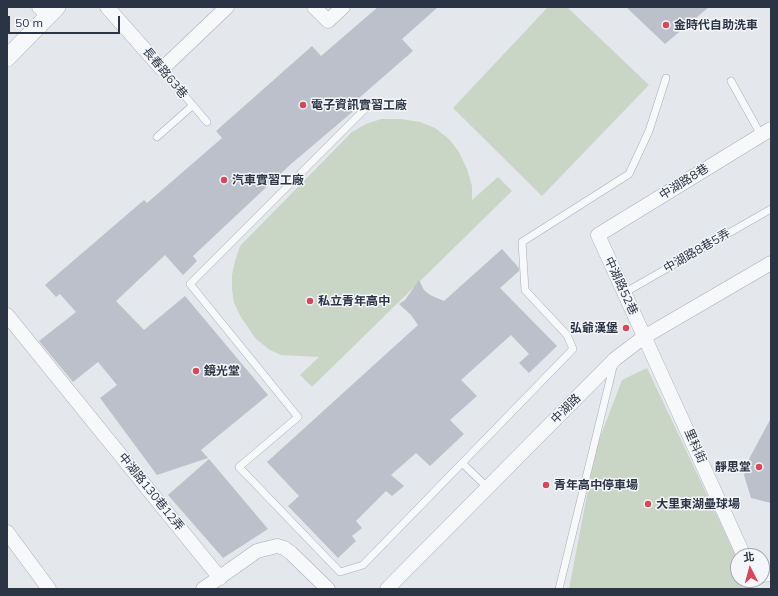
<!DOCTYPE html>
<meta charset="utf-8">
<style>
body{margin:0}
#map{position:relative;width:778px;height:596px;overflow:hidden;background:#e4e7ec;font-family:Mulish,"Noto Sans TC",sans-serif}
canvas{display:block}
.frame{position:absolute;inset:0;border:8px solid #2b3445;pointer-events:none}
.north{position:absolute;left:730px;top:548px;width:40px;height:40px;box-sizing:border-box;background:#f4f6f9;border:1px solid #a4a8b1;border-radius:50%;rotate:354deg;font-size:11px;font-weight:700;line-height:16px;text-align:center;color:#2b3445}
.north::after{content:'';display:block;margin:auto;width:14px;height:18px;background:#d1495b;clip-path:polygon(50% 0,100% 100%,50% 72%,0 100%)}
.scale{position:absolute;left:8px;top:16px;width:112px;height:18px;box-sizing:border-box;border:2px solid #2b3445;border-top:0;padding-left:5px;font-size:12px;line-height:14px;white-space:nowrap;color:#2b3445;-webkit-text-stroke:3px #f4f6f9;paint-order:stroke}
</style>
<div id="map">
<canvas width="778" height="596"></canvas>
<div class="frame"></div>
<div class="north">北</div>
<div class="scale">50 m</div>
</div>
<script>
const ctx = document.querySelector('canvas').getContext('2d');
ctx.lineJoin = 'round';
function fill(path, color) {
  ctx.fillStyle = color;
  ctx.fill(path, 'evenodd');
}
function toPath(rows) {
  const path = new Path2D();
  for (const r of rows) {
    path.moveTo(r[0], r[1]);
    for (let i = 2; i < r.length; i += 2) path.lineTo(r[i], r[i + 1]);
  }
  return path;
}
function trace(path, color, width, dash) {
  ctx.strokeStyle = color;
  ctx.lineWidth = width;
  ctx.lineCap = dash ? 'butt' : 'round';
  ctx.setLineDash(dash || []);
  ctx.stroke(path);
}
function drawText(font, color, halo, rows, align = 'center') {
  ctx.font = font + ' Mulish,"Noto Sans TC",sans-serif';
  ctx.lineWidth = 3;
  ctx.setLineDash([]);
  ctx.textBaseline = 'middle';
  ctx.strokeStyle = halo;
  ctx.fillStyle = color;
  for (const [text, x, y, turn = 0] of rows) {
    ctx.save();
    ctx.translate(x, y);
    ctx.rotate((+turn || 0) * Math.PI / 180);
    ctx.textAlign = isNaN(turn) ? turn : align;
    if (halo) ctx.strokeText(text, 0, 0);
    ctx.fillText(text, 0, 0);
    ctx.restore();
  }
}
fill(toPath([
 [548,7,567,7,649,85,542,196,453,108],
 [381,119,401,119,420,122,435,128,449,139,459,152,467,169,472,186,472,200,498,177,512,191,312,387,300,375,319,357,281,355,270,350,256,339,241,317,234,303,232,289,232,275,235,261,240,246,352,132,366,124],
 [647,368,738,560,738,580,747,580,752,589,569,589,596,448,622,380]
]), '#c9d6c5');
fill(toPath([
 [378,7,438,7,402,39,413,51,359,98,363,103,291,164,193,256,197,261,183,275,165,255,116,301,144,330,185,296,268,395,201,450,208,458,157,475,100,398,117,385,98,362,73,382,39,341,76,312,60,294,56,297,45,285,144,200,147,203,222,138,216,131,312,46,321,56],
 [626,7,709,7,665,44],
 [502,249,519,268,519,271,500,288,557,346,529,373,519,363,529,354,511,335,461,380,477,396,450,420,464,434,430,466,416,453,391,475,404,486,392,496,386,491,356,521,362,528,352,536,356,541,338,558,288,506,299,496,267,462,418,325,411,315,399,304,405,300,419,280,424,290,430,295,444,301],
 [771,418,771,503,751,498,744,475,749,459],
 [209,459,268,529,223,558,168,495]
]), '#bbc0ca');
const service = toPath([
 [162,69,207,122],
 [731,81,761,135],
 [364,110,190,284,298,417,239,467,340,572,363,565,573,349,567,335,525,290,522,242,629,174,649,131,666,78],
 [157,137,192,106],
 [624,293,771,209],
 [462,463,488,488],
 [559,589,614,363]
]);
const minor = toPath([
 [39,7,48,16],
 [107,7,162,69,227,7],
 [314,7,328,21,343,7],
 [7,315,220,578],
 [7,532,49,589],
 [744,556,598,235,771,129],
 [762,575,771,574],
 [203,589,257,551,277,546,284,548,291,553,328,589],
 [387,589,615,359,644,337,771,263]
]);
const tertiary = toPath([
 [7,58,57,7]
]);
trace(service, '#a9aeb7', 8);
trace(minor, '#a9aeb7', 15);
trace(tertiary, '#a9aeb7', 18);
trace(service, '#f7f8fa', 7);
trace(minor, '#f7f8fa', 14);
trace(tertiary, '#f7f8fa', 17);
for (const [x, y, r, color] of [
 [666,25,4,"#d1495b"],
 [303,105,4,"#d1495b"],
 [224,180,4,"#d1495b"],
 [310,301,4,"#d1495b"],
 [626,328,4,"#d1495b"],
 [196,371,4,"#d1495b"],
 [759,467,4,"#d1495b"],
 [546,485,4,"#d1495b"],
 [648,504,4,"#d1495b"]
]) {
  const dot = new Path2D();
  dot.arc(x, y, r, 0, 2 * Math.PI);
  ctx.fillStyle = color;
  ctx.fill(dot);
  trace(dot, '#f4f6f9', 1.5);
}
drawText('bold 12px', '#2b3445', '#f4f6f9', [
 ["金時代自助洗車",674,25],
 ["電子資訊實習工廠",311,105],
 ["汽車實習工廠",232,180],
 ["私立青年高中",318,301],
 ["弘爺漢堡",618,328,"right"],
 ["鏡光堂",204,371],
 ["靜思堂",751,467,"right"],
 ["青年高中停車場",554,485],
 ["大里東湖壘球場",656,504]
], 'left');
drawText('12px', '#2b3445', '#f4f6f9', [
 ["長春路63巷",165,73,50],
 ["中湖路8巷",684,182,-32],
 ["中湖路8巷5弄",697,251,-30],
 ["中湖路52巷",621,286,65],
 ["中湖路",566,409,-45],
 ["里科街",695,446,66],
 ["中湖路130巷12弄",151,492,51]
]);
</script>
